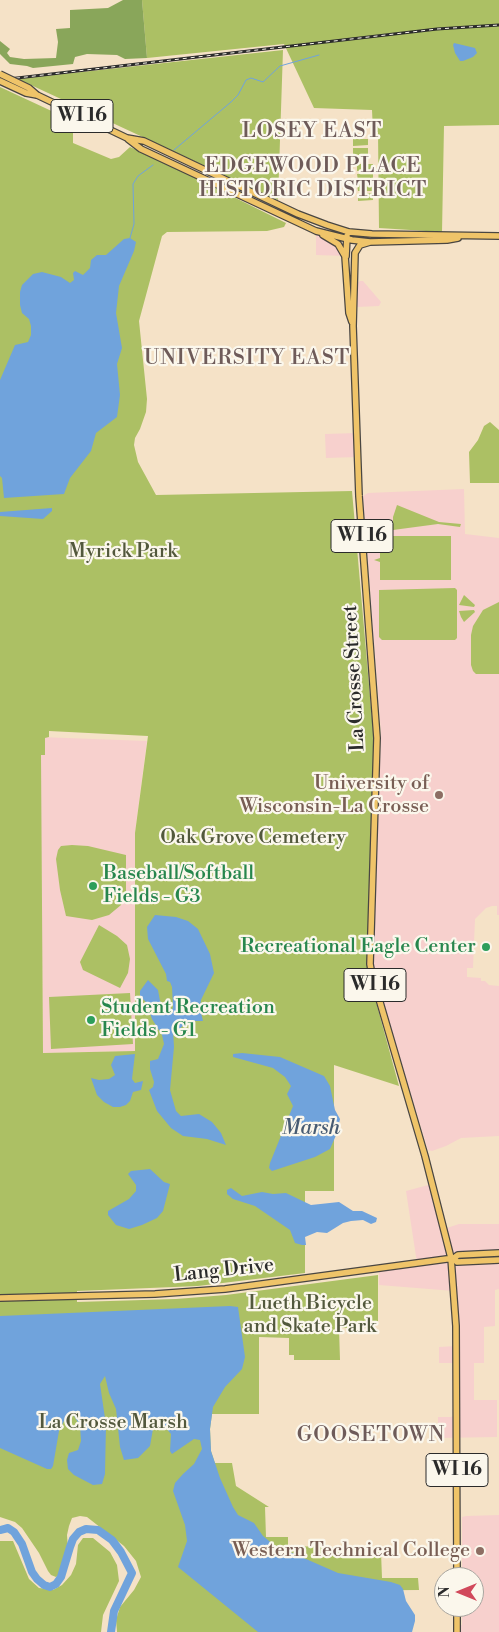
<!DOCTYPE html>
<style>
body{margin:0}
#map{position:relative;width:499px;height:1632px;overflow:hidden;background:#f5e2c7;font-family:"Libre Bodoni",serif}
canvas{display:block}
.north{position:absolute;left:434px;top:1567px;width:50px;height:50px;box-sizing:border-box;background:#fbf7ec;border:1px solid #a8a59f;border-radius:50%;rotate:270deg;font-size:14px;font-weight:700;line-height:20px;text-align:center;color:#2b2b2b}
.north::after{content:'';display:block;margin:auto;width:18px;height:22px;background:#d1495b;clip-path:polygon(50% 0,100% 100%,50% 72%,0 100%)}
</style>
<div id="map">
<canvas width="499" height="1632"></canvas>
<div class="north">N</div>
</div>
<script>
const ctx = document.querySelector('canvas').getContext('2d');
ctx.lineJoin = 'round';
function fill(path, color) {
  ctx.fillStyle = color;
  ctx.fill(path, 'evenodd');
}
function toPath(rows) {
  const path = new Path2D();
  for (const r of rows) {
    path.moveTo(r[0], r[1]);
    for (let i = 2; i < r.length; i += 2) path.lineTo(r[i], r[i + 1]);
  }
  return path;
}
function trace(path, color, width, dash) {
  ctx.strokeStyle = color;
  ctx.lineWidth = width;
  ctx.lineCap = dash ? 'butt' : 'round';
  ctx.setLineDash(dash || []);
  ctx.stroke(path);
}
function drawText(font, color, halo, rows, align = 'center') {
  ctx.font = font + ' "Libre Bodoni",serif';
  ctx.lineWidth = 4.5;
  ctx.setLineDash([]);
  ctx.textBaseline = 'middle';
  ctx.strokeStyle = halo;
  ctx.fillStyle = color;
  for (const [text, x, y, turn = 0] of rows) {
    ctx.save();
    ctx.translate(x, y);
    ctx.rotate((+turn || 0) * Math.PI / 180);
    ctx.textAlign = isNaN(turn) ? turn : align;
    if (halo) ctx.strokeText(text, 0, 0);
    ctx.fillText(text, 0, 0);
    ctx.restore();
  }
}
fill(toPath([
 [316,231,333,241,345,256,316,255],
 [360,281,363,281,381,302,379,306,357,307,357,283],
 [357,433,358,457,326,458,325,434],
 [464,489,465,534,499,538,499,915,497,915,497,906,492,906,486,908,475,919,473,968,467,968,467,977,481,978,481,981,485,981,489,985,499,986,499,1136,461,1138,446,1146,432,1151,428,1150,427,1147,373,969,381,733,363,496,368,493],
 [40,737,147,741,135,833,135,1051,43,1053],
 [432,1184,444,1229,459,1224,499,1224,499,1289,495,1290,495,1326,484,1327,484,1363,474,1363,474,1400,497,1400,497,1437,438,1438,438,1417,451,1417,457,1415,456,1363,439,1363,439,1347,456,1346,454,1291,379,1285,379,1269,417,1263,406,1191],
 [499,1515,499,1632,457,1632,457,1625,462,1625,462,1607,474,1607,474,1577,462,1577,462,1517,466,1516]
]), '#f7d0cd');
fill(toPath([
 [142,0,499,0,499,125,444,126,442,232,379,228,378,132,373,132,372,110,314,108,284,44,147,58],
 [283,50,278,200,18,79],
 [0,87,73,121,73,143,111,159,119,157,130,147,157,159,286,223,284,227,267,231,167,232,162,236,139,321,147,399,146,412,140,429,135,438,134,445,138,462,156,495,352,491,374,742,367,969,399,1086,334,1065,334,1191,305,1191,305,1273,198,1286,77,1291,77,1302,176,1299,226,1295,378,1275,378,1324,370,1323,370,1328,339,1328,340,1360,294,1360,294,1355,289,1355,289,1338,259,1337,259,1414,212,1414,210,1429,211,1451,215,1463,232,1463,236,1486,269,1507,265,1507,266,1537,288,1537,288,1546,333,1547,333,1549,381,1552,382,1578,418,1578,419,1590,291,1591,292,1632,117,1632,116,1620,120,1607,134,1590,141,1577,136,1561,124,1546,87,1517,80,1516,72,1518,69,1526,67,1535,68,1549,59,1575,56,1577,51,1575,48,1571,39,1553,22,1528,15,1522,0,1517],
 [49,731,148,736,135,833,135,1051,43,1053,41,755,45,755,45,738,49,737],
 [353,139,368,139,368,145,353,146],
 [353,148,368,148,368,155,353,155],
 [357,164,373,164,373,171,357,171],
 [373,173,373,181,358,181,357,174],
 [357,184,373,184,373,191,358,191],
 [373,193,373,200,358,201,358,194],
 [490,422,499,430,499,483,470,483,469,452,478,440,484,426],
 [397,505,439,522,461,524,460,527,438,524,393,530,393,517],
 [380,536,451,536,451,580,380,580,380,562,374,560,380,558],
 [455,588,457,590,457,638,455,640,382,640,379,637,379,590],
 [464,595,475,605,474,607,459,605],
 [499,602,499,674,476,674,473,671,471,665,471,635,473,626,483,610],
 [474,610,475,612,464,622,461,617,459,611],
 [72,845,88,846,126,855,126,893,121,905,109,915,92,920,66,916,60,890,56,859,58,850,61,846],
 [99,925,117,936,127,945,130,959,128,973,120,988,83,970,80,962],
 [130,993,133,1044,51,1049,49,997],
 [83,1538,93,1538,110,1552,117,1565,119,1581,103,1615,101,1632,0,1632,0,1541,13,1541,29,1579,39,1588,53,1590,62,1585,71,1575,76,1564,78,1545]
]), '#acc064');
fill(toPath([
 [123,0,142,0,147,58,125,59,117,55,87,54,75,57,73,64,33,68,27,66,10,64,0,54,0,41,10,49,7,53,10,57,24,59,56,58,58,42,56,29,70,28,70,10,108,8]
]), '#89a65a');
fill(toPath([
 [454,43,475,48,477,53,473,57,463,61,460,61,455,53,453,45],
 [130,238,136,242,134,251,119,286,116,313,122,348,117,364,120,395,117,417,96,433,91,451,70,478,64,494,4,498,2,478,0,476,0,380,15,345,28,342,31,335,31,326,29,319,22,313,20,305,20,292,22,285,33,274,42,272,61,277,70,283,74,280,73,273,75,271,83,275,90,268,91,260,97,255,106,255,124,239],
 [52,508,52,511,43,519,0,516,0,512],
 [155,915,176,917,188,921,198,929,210,954,214,973,201,1000,200,1008,203,1021,187,1021,184,1025,178,1030,173,1030,174,1047,170,1090,176,1111,181,1116,199,1114,212,1122,221,1133,226,1145,207,1139,183,1136,171,1128,157,1111,149,1090,153,1087,154,1082,150,1069,150,1061,158,1059,164,1044,162,1035,152,1019,146,1002,140,996,140,991,148,980,158,990,160,1001,166,1008,171,1012,173,1007,172,987,170,982,167,981,166,974,148,939,147,927],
 [242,1053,280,1057,324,1076,330,1086,335,1110,340,1119,337,1133,330,1149,315,1157,272,1171,269,1168,270,1163,293,1106,287,1094,291,1086,285,1077,273,1068,233,1057,233,1054],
 [135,1054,132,1079,135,1083,143,1081,141,1090,133,1092,130,1101,126,1105,120,1107,113,1107,104,1102,97,1095,91,1078,99,1080,109,1079,115,1075,111,1065,115,1056],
 [150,1169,164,1182,170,1184,163,1211,157,1218,142,1225,129,1229,116,1225,108,1215,108,1211,129,1199,136,1191,136,1185,128,1174,131,1171],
 [231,1188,242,1196,262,1192,273,1194,286,1193,311,1205,339,1202,353,1211,362,1211,377,1218,376,1222,371,1224,363,1220,351,1221,343,1223,327,1233,317,1232,305,1237,306,1245,302,1245,295,1243,290,1230,255,1206,233,1199,227,1194,227,1190],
 [230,1306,238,1307,245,1357,242,1369,225,1387,213,1407,210,1429,211,1451,220,1478,233,1507,238,1515,254,1523,263,1536,274,1545,338,1573,391,1582,400,1585,403,1589,406,1601,415,1615,415,1621,412,1632,258,1632,178,1567,187,1541,185,1525,173,1491,175,1483,183,1474,194,1464,202,1449,200,1440,194,1439,172,1454,170,1451,171,1434,164,1426,153,1429,150,1446,138,1458,124,1460,120,1447,116,1409,109,1393,105,1376,100,1384,106,1425,105,1474,102,1484,93,1485,74,1475,68,1469,67,1460,69,1453,78,1450,81,1441,80,1426,73,1414,68,1413,59,1431,53,1466,51,1469,47,1469,0,1448,0,1316]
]), '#70a3dc');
trace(toPath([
 [174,150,231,102,238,95,246,80,251,78,263,82,280,66,319,55],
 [130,238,134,224,133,184,138,176,153,165]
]), '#70a3dc', 1);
trace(toPath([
 [0,1530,8,1528,14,1532,22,1544,32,1572,37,1579,44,1585,50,1587,56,1584,61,1577,70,1547,73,1539,79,1532,86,1529,98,1530,112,1540,121,1552,132,1573,114,1611,111,1632]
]), '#70a3dc', 8);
const primary = toPath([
 [37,95,127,138,144,141,298,214,327,225,349,232,372,234,499,236],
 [128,139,141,149,316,231,352,240,370,242,447,240,458,238],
 [323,235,338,244,345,256,349,313,352,322],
 [370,242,360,245,355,253,353,326,359,496,377,738,370,964,372,975,425,1156,451,1258,456,1326,457,1577],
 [346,256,347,236],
 [454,1258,457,1262,499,1260],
 [0,1298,155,1294,225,1289,454,1258,458,1255,499,1253],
 [457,1607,457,1632]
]);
trace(primary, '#494642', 8);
trace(primary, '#efc469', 5.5);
const rail = toPath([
 [0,80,437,29,499,25]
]);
trace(rail, '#2b2b2b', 3);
trace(rail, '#fbf7ec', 1, [4]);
const primaryBridge = toPath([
 [0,74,29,88,37,95],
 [0,81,26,93,37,95]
]);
trace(primaryBridge, '#494642', 8, []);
trace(primaryBridge, '#efc469', 5.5);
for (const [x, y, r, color] of [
 [439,795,5,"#8d6e63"],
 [93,886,5,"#2e9e5b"],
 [486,947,5,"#2e9e5b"],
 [91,1020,5,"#2e9e5b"],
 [480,1551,5,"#8d6e63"]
]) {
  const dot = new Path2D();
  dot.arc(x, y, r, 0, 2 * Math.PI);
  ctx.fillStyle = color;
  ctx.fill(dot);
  trace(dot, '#fbf7ec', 2);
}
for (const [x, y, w] of [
 [82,116,62],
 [362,536,62],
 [375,985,62],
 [457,1470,62]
]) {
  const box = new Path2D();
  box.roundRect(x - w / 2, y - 16.5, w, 33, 4);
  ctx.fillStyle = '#fbf7ec';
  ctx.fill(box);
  trace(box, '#2b2b2b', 1);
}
drawText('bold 19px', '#2b2b2b', null, [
 ["WI 16",82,116],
 ["WI 16",362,536],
 ["WI 16",375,985],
 ["WI 16",457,1470]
]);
drawText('20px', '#52583c', '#fbf7ec', [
 ["Myrick Park",123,552],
 ["Oak Grove Cemetery",253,838],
 ["Lueth Bicycle",310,1304],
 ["and Skate Park",310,1327],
 ["La Crosse Marsh",113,1423]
]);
drawText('20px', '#2b2b2b', '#fbf7ec', [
 ["La Crosse Street",355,678,-93],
 ["Lang Drive",224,1271,-6]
]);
drawText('20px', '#785e54', '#fbf7ec', [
 ["University of",429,784],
 ["Wisconsin-La Crosse",429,807],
 ["Western Technical College",470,1551]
], 'right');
drawText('20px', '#27864d', '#fbf7ec', [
 ["Baseball/Softball",103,874],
 ["Fields - G3",103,897],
 ["Recreational Eagle Center",476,947,"right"],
 ["Student Recreation",101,1008],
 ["Fields - G1",101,1031]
], 'left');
ctx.letterSpacing = '1px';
drawText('21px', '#6e5b59', '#fbf7ec', [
 ["LOSEY EAST",312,132],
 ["EDGEWOOD PLACE",313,167],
 ["HISTORIC DISTRICT",313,191],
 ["UNIVERSITY EAST",247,359],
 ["GOOSETOWN",371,1436]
]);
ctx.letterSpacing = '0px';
drawText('italic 21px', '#475b72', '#fbf7ec', [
 ["Marsh",311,1129]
]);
</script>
